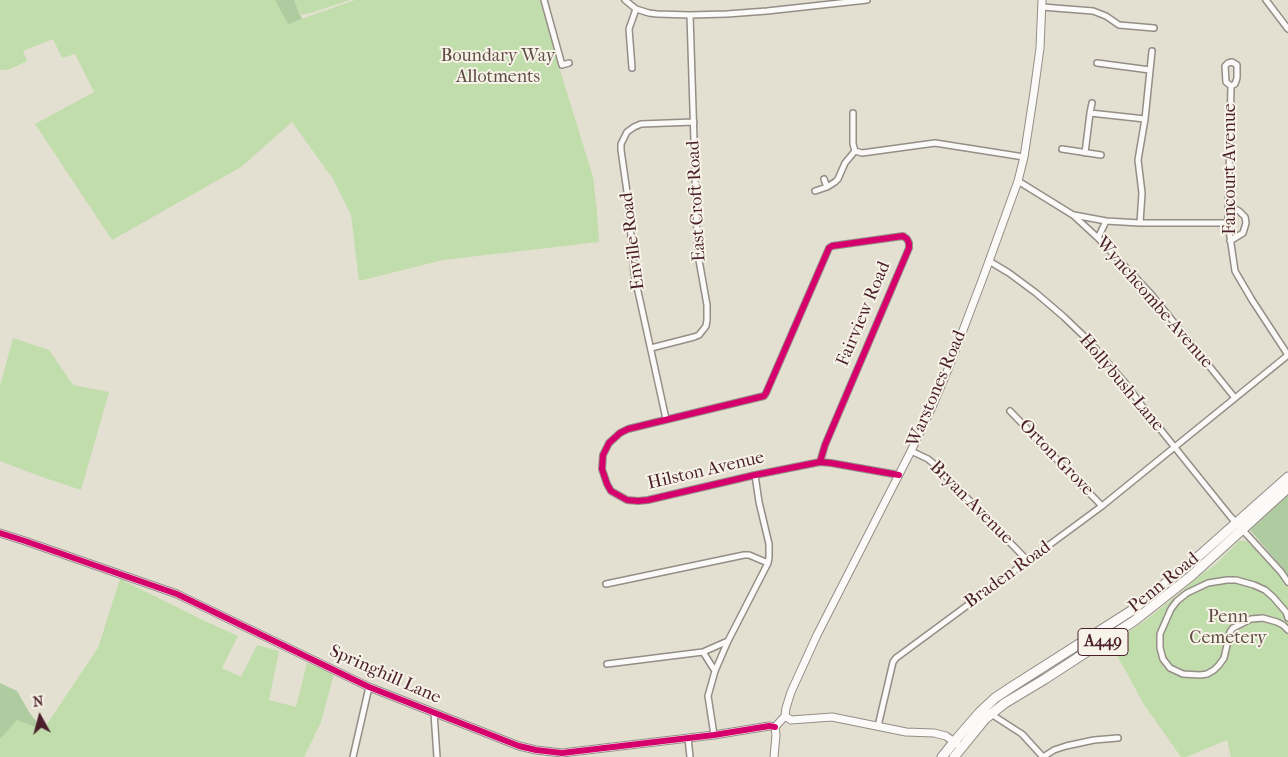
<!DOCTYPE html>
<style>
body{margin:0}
#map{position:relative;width:1288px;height:757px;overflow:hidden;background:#e3e0d1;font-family:"IM FELL French Canon",serif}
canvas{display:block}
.north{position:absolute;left:15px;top:692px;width:50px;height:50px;-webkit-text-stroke:4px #f7f3e8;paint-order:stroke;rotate:353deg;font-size:14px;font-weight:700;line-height:20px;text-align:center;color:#4a1f2b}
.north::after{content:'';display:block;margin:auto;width:18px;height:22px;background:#4a1f2b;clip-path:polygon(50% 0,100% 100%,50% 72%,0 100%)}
</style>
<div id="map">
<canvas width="1288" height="757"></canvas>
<div class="north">N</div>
</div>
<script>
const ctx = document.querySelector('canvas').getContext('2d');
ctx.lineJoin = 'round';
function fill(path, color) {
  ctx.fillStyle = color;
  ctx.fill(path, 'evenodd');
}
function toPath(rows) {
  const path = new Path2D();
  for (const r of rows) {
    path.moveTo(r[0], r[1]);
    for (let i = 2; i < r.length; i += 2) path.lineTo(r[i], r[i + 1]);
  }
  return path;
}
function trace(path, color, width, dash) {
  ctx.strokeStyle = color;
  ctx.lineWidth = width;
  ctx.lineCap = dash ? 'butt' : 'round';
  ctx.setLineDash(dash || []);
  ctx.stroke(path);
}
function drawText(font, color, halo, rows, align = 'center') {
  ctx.font = font + ' "IM FELL French Canon",serif';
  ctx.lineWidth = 4;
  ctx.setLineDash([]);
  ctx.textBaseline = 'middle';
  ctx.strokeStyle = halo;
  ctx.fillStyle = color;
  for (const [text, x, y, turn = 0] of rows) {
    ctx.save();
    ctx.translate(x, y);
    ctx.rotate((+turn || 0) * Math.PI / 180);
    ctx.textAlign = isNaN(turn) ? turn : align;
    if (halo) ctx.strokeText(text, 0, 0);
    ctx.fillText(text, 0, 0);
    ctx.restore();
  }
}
fill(toPath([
 [0,0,279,0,290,23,355,0,540,0,560,70,593,177,597,211,599,242,443,260,359,281,351,215,333,179,292,122,241,167,112,240,35,124,94,92,75,54,62,58,53,39,23,51,27,61,8,70,0,70],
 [294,0,350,0,311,13,301,15],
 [13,338,49,350,73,385,109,392,81,490,42,477,0,461,0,386],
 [1239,541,1247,541,1281,576,1288,586,1288,757,1231,757,1227,740,1186,757,1181,757,1143,703,1111,644,1146,620,1182,591,1202,574,1214,566],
 [120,579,207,622,238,636,222,668,241,677,257,645,279,651,269,700,296,707,307,663,334,674,321,722,304,757,0,757,0,739,17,719,43,730,98,648]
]), '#c0ddab');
fill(toPath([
 [275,0,294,0,302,19,288,24],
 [1288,495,1288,576,1280,565,1250,530],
 [0,683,17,691,29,712,43,730,17,720,0,739]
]), '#aecca0');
const street = toPath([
 [544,0,562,65,569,63],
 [625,0,636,9,649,13,657,14,690,15,727,14,767,11,867,0],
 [1266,0,1288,29],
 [1042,7,1093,11,1106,16,1119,25,1154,28],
 [1097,63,1150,70],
 [632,68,629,29,636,9],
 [1231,86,1226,82,1225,66,1228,63,1232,62,1237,65,1237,78,1235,84,1231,86,1228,223,1235,271,1252,300,1288,355],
 [853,113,853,144,855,151,862,153,935,143,1024,157],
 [1090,113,1092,103],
 [1062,149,1101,155],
 [1085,153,1090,113,1145,119],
 [824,179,827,187],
 [1018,181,1073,215,1098,238,1151,294,1235,398],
 [815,191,827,187,835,182,838,179,845,163,855,151],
 [1229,206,1239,211,1245,217,1246,223,1243,233,1230,241],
 [1074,215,1106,221,1140,223,1228,223],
 [1140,223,1142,193,1138,160,1145,119,1152,51],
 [1098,238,1106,221],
 [989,261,1009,273,1036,293,1064,317,1090,342,1126,384,1148,414,1230,516,1281,572,1288,582],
 [651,348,694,337,699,335,706,326,707,320,707,305,699,260,697,235,690,15],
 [1010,411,1102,506],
 [666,419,634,273,628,199,621,150,621,144,627,132,634,127,641,124,694,122],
 [911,451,928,459,934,464,1027,560],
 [820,462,825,445,909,248,909,243,907,239,903,236,832,246,829,248,766,393,764,396,628,429,620,433,609,443,603,455,602,469,607,484,611,491,627,500,638,501,648,500,755,475,820,462,831,463,899,475],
 [606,584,744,555,749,555,768,563],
 [1288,618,1286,612,1273,597,1265,590,1254,585,1236,580,1227,580,1208,583,1187,593,1177,601,1171,609,1160,634,1160,648,1163,659,1170,668,1183,674,1200,675,1207,674,1214,670,1219,665,1224,658,1230,632,1233,628,1251,619,1263,618,1277,622,1283,625,1288,630],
 [607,664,703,652],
 [715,671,703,652,728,641],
 [434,713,437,757],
 [991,714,1022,734,1043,757],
 [878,726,893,662,896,658,1102,506,1288,355],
 [714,735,708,696,715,671,728,641,768,563,769,557,769,544,759,502,755,475],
 [688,738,690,757],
 [353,757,369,687],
 [1043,757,1054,750,1066,746,1094,740,1118,738]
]);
const secondary = toPath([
 [0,533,25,541,177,594,369,687,519,746,536,750,562,753,714,735,769,726,775,727],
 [785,716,791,720,832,717,906,732,934,733,946,736,957,744],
 [774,757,776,735,775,727,785,716,786,708,791,692,817,635,911,451,932,407,949,367,984,275,1018,181,1024,157,1034,92,1040,48,1042,0]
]);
const highway = toPath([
 [942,757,954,742,980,712,995,698,1010,688,1131,611,1191,563,1288,477],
 [954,757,985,719,991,714,1005,703,1045,679,1134,621,1191,576,1288,488]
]);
trace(street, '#958d87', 8);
trace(secondary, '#958d87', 9);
trace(highway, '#958d87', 11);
trace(street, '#fbfaf8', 5);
trace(secondary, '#fbfaf8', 7);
trace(highway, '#fbfaf8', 9);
trace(toPath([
 [820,462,825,445,909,248,909,243,907,239,903,236,832,246,829,248,766,393,764,396,628,429,620,433,609,443,603,455,602,469,607,484,611,491,627,500,638,501,648,500,755,475,820,462,831,463,899,475],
 [0,533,25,541,177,594,369,687,519,746,536,750,562,753,714,735,769,726,775,727]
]), '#d6006c', 6);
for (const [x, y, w] of [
 [1103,642,50]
]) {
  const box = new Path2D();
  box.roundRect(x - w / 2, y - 13.5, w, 27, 4);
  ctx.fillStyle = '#f7f3e8';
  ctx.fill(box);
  trace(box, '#4a1f2b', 1);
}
drawText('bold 16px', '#4a1f2b', null, [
 ["A449",1103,642]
]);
drawText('18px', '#604e43', '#f7f3e8', [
 ["Boundary Way",498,57],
 ["Allotments",498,78],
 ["Penn",1228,618],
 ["Cemetery",1228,639]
]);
drawText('18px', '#4a1f2b', '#f7f3e8', [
 ["Fancourt Avenue",1231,169,-90],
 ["East Croft Road",697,201,-93],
 ["Enville Road",633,241,-97],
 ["Wynchcombe Avenue",1154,303,49],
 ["Fairview Road",864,314,-67],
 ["Hollybush Lane",1121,383,50],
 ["Warstones Road",937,389,-67],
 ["Orton Grove",1056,458,46],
 ["Hilston Avenue",706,471,-13],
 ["Bryan Avenue",971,503,45],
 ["Braden Road",1008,575,-36],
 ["Penn Road",1164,583,-39],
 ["Springhill Lane",385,675,24]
]);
</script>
